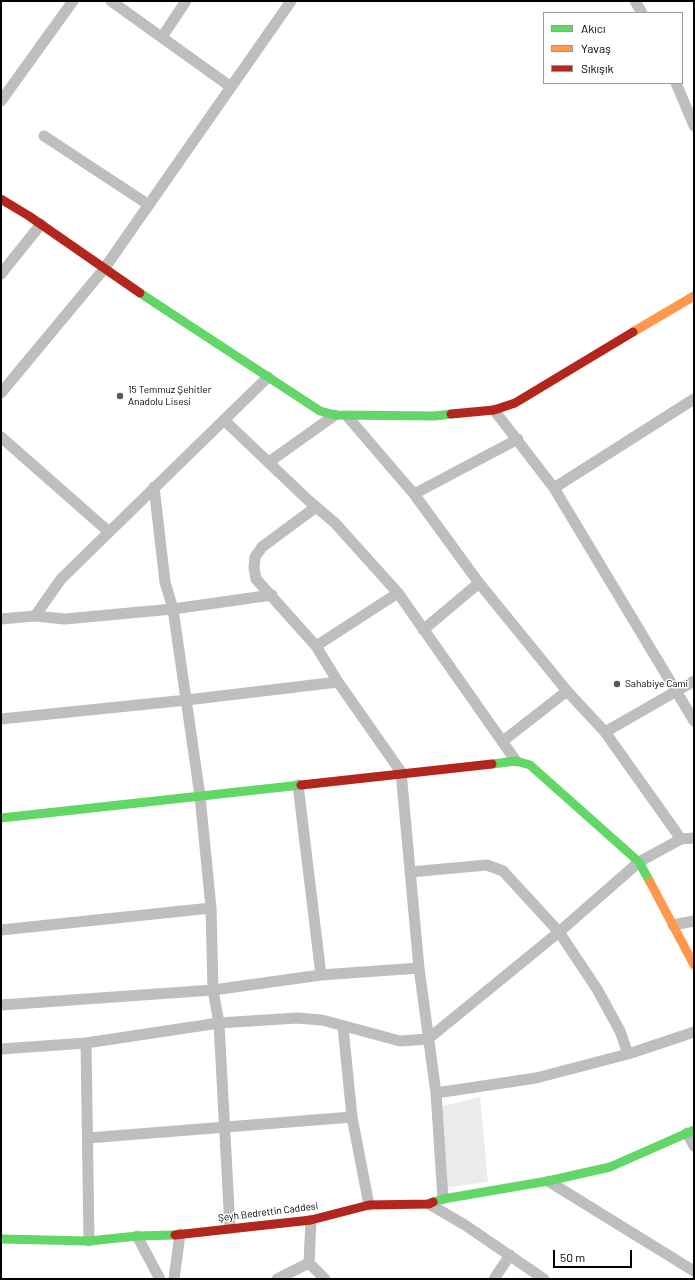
<!DOCTYPE html>
<meta charset="utf-8">
<style>
body{margin:0}
#map{position:relative;width:695px;height:1280px;overflow:hidden;background:#fff;font-family:Barlow,sans-serif}
canvas{display:block}
.frame{position:absolute;inset:0;border:2px solid #000;pointer-events:none}
.legend{position:absolute;left:543px;top:12px;width:140px;height:72px;box-sizing:border-box;background:#fff;border:1px solid #999;margin:0;padding:5px 7px;list-style:none;font-size:12px;color:#000}
.legend li{display:flex;align-items:center;gap:8px;height:20px}
.legend b{width:20px;border:1px solid #999}
.scale{position:absolute;left:553px;top:1250px;width:79px;height:18px;box-sizing:border-box;border:2px solid #000;border-top:0;padding-left:5px;font-size:12px;line-height:14px;white-space:nowrap;color:#000;-webkit-text-stroke:3px #fff;paint-order:stroke}
</style>
<div id="map">
<canvas width="695" height="1280"></canvas>
<div class="frame"></div>
<ul class="legend">
<li><b style="height:5px;background:#63d668"></b>Akıcı</li>
<li><b style="height:5px;background:#ff974d"></b>Yavaş</li>
<li><b style="height:5px;background:#b3261e"></b>Sıkışık</li>
</ul>
<div class="scale">50 m</div>
</div>
<script>
const ctx = document.querySelector('canvas').getContext('2d');
ctx.lineJoin = 'round';
function fill(path, color) {
  ctx.fillStyle = color;
  ctx.fill(path, 'evenodd');
}
function toPath(rows) {
  const path = new Path2D();
  for (const r of rows) {
    path.moveTo(r[0], r[1]);
    for (let i = 2; i < r.length; i += 2) path.lineTo(r[i], r[i + 1]);
  }
  return path;
}
function trace(path, color, width, dash) {
  ctx.strokeStyle = color;
  ctx.lineWidth = width;
  ctx.lineCap = dash ? 'butt' : 'round';
  ctx.setLineDash(dash || []);
  ctx.stroke(path);
}
function drawText(font, color, halo, rows, align = 'center') {
  ctx.font = font + ' Barlow,sans-serif';
  ctx.lineWidth = 3;
  ctx.setLineDash([]);
  ctx.textBaseline = 'middle';
  ctx.strokeStyle = halo;
  ctx.fillStyle = color;
  for (const [text, x, y, turn = 0] of rows) {
    ctx.save();
    ctx.translate(x, y);
    ctx.rotate((+turn || 0) * Math.PI / 180);
    ctx.textAlign = isNaN(turn) ? turn : align;
    if (halo) ctx.strokeText(text, 0, 0);
    ctx.fillText(text, 0, 0);
    ctx.restore();
  }
}
fill(toPath([
 [480,1097,488,1182,443,1188,435,1108]
]), '#ebebeb');
trace(toPath([
 [111,1,231,87],
 [635,1,642,13],
 [162,37,186,1],
 [676,83,694,126],
 [1,101,73,1],
 [44,136,149,205],
 [1,274,41,224],
 [1,393,104,269,291,1],
 [494,410,554,488,694,721],
 [347,416,414,494,479,583,567,691,605,732,681,839],
 [224,420,308,500,335,523,398,593,516,761],
 [1,437,109,532],
 [269,462,335,415],
 [154,487,165,582,173,609,200,796,211,908,213,990,219,1023,230,1228],
 [554,488,694,399],
 [414,494,518,439],
 [316,507,262,547,255,557,254,568,256,579,316,646,338,682,401,772,419,968,436,1093,443,1199],
 [35,616,65,619,173,609,272,595],
 [1,619,35,616,61,579,268,377],
 [423,630,479,583],
 [316,646,398,593],
 [1,719,187,700,338,682],
 [605,732,694,681],
 [503,741,567,691],
 [298,785,321,975],
 [410,872,487,865,503,871,559,932,597,989,620,1031,628,1054],
 [673,925,694,921],
 [1,930,211,908],
 [1,1005,213,990,321,975,419,968],
 [343,1027,352,1117,369,1205],
 [86,1043,89,1241],
 [1,1049,86,1043,219,1023,297,1018,322,1020,400,1041,428,1039,559,932,639,862,681,839,694,838],
 [436,1093,536,1078,628,1054,694,1032],
 [687,1133,694,1146],
 [88,1138,352,1117],
 [548,1181,694,1271],
 [429,1204,465,1225,544,1279],
 [137,1236,160,1279],
 [309,1263,311,1220],
 [174,1279,180,1234],
 [277,1279,309,1263,325,1279],
 [494,1279,510,1255]
]), '#bebebe', 11);
trace(toPath([
 [140,293,320,411,335,415,435,416,451,414],
 [492,764,516,761,530,765,639,862,650,882],
 [1,818,301,785],
 [433,1202,443,1199,548,1181,610,1167,694,1130],
 [1,1239,89,1241,137,1236,175,1235]
]), '#63d668', 9);
trace(toPath([
 [633,332,694,296],
 [650,882,694,965]
]), '#ff974d', 9);
trace(toPath([
 [1,199,29,216,140,293],
 [451,414,494,410,515,403,633,332],
 [301,785,492,764],
 [175,1235,311,1220,369,1205,429,1204,433,1202]
]), '#b3261e', 9);
for (const [x, y, r, color] of [
 [120,396,4,"#595959"],
 [617,684,4,"#595959"]
]) {
  const dot = new Path2D();
  dot.arc(x, y, r, 0, 2 * Math.PI);
  ctx.fillStyle = color;
  ctx.fill(dot);
  trace(dot, '#fff', 1.5);
}
drawText('10px', '#000', '#fff', [
 ["15 Temmuz Şehitler",128,390],
 ["Anadolu Lisesi",128,402],
 ["Sahabiye Cami",625,684]
], 'left');
drawText('10px', '#000', '#fff', [
 ["Şeyh Bedrettin Caddesi",268,1212,-7]
]);
</script>
